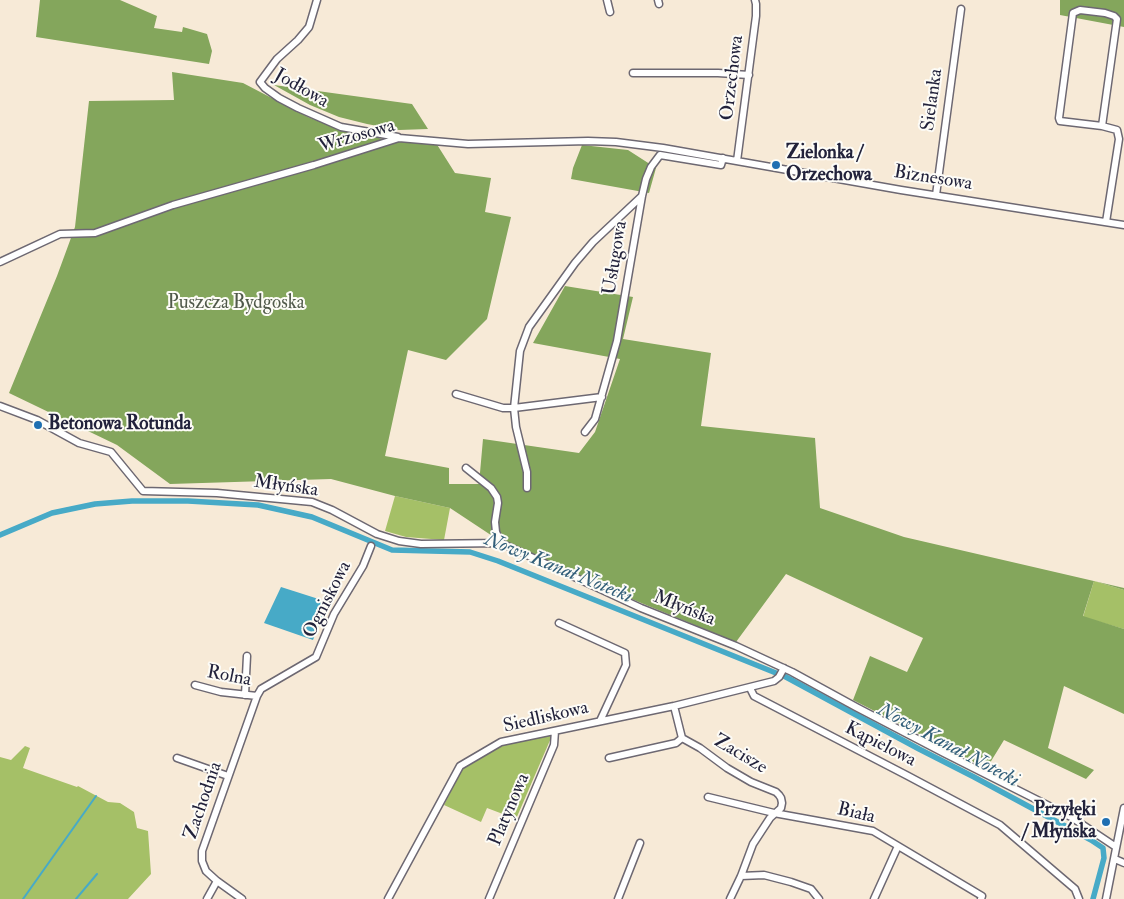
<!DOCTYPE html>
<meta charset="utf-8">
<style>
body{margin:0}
canvas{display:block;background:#f7ead7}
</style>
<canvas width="1124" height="899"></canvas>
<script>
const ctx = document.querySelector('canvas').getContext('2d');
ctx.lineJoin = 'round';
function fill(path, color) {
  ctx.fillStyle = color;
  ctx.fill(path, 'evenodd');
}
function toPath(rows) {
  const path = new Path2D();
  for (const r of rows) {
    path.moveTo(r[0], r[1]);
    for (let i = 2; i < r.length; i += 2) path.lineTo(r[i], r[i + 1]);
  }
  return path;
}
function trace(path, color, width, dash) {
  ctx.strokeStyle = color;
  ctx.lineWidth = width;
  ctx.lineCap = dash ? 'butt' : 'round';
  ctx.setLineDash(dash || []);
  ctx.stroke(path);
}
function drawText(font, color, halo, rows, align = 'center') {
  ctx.font = font + ' "IM FELL Double Pica",serif';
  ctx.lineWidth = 4;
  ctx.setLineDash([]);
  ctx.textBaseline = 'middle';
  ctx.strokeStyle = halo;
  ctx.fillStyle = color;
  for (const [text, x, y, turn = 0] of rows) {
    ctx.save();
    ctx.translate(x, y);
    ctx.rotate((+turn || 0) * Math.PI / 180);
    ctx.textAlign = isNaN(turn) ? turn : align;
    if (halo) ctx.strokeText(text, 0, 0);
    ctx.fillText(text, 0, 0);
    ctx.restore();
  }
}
fill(toPath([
 [395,496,450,508,444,540,406,537,385,531],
 [1094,581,1124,590,1124,629,1083,617],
 [550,735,551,738,516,819,487,808,481,822,444,805,462,769,501,746],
 [25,746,30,748,23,768,77,787,78,786,108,802,120,803,134,812,137,828,148,831,151,874,128,899,0,899,0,757,11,760]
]), '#a5c067');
fill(toPath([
 [40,0,120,0,157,16,154,28,182,32,183,27,207,34,212,51,209,64,36,37],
 [1060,0,1124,0,1124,27,1060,15],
 [172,72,243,83,308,117,346,132,384,139,436,143,455,173,491,178,485,212,511,217,487,319,446,360,408,350,385,456,449,468,449,484,479,484,483,439,579,453,595,432,620,359,533,343,565,286,633,297,623,339,711,353,701,426,815,438,820,508,904,537,1124,588,1124,590,1094,581,1083,616,1124,629,1124,714,1064,686,1048,748,1094,770,1086,779,1004,740,985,771,972,761,853,700,870,656,907,672,923,638,786,574,736,642,515,551,450,508,395,496,331,479,170,484,117,445,9,393,57,276,75,227,89,101,174,100],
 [274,85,412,104,428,129,399,130,367,124,339,117,310,105],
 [582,145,628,150,656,168,649,193,571,179,573,168]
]), '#84a65c');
fill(toPath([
 [281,587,328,602,313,640,264,623]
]), '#47aac7');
trace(toPath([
 [23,899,96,796],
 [76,899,97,874]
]), '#47aac7', 2);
trace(toPath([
 [0,535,52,513,95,504,132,501,188,501,258,505,312,517,392,550,470,552,498,561,776,673],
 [784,676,919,749,974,777,1091,840,1103,848,1104,858,1093,899]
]), '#47aac7', 5.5);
const minor = toPath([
 [317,0,309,27,298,40,277,59,260,82,265,88,279,98,298,108,341,127,398,137],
 [607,0,610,12],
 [658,0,659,4],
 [633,73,718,73,749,75],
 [1102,126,1060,121,1059,118,1073,13,1080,10,1105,13,1114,16,1117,19,1102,126,1117,130,1119,139,1106,222],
 [737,161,756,16,756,4,755,0],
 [936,195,961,9],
 [0,262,60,234,95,233,173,205,314,165,399,138,468,144,588,141,616,142,663,148,901,190,1124,225],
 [456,394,503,408,514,408,602,397],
 [0,406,37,420,79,443,111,452,143,491,217,493,312,502,332,510,377,534,399,541,421,544,501,543,641,608,736,646,792,672,856,707,944,753,1071,817,1116,847],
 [585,432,595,419,617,341,642,196,646,179,651,167,660,155,721,165,723,158],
 [466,468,491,488,497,497,498,503,495,522,496,532,501,543],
 [527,488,527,472,516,427,514,408,520,351,529,327,575,263,593,242,642,196],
 [559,623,625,653,626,665,600,721],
 [195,685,221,692,257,696,202,851,202,861,206,871,217,881,242,899],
 [750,688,754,696,908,776,1000,825,1075,889,1079,899],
 [245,695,247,656],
 [257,696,261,689,316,657,334,614,363,566,371,546],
 [682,738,700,748,727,768,751,782,776,792,779,795,781,798,782,803,781,808,770,818,753,844,741,876,730,899],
 [177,758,228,776],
 [609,758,676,743,682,738,674,706],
 [708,797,774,813,873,831,982,896,981,899],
 [1115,859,1124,863],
 [741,876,764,875,791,882,811,889,819,899],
 [207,899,217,881],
 [388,899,460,766,501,742,674,706,774,681,779,677,784,668],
 [489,899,554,745,555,731],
 [618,899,640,843],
 [874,899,898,846],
 [1106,899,1124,808]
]);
trace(minor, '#6d6872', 9);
trace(minor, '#fff', 6);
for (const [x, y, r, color] of [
 [776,165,5,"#1f6fb2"],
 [38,425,5,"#1f6fb2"],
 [1106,822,5,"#1f6fb2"]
]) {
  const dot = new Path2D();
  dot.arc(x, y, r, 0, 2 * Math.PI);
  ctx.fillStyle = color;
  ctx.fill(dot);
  trace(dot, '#fdfcf7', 2);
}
drawText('19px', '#22223b', '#fdfcf7', [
 ["Orzechowa",733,78,-83],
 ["Jodłowa",301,89,30],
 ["Sielanka",933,100,-82],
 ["Wrzosowa",357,137,-16],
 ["Biznesowa",933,179,9],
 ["Usługowa",616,258,-81],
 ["Młyńska",286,487,8],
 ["Ogniskowa",328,600,-63],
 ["Młyńska",684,609,22],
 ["Rolna",229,677,11],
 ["Siedliskowa",546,718,-13],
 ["Kąpielowa",880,745,27],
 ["Zacisze",740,755,31],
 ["Zachodnia",204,801,-71],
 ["Platynowa",510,810,-67],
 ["Biała",856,814,13]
]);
drawText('bold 19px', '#22223b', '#fdfcf7', [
 ["Zielonka /",786,154],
 ["Orzechowa",786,176],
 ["Betonowa Rotunda",48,425],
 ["Przyłęki",1096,811,"right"],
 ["/ Młyńska",1096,833,"right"]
], 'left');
drawText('19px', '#50594a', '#fdfcf7', [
 ["Puszcza Bydgoska",236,304]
]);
drawText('italic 20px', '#335f7a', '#fdfcf7', [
 ["Nowy Kanał Notecki",558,569,22],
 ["Nowy Kanał Notecki",948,746,28]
]);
</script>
